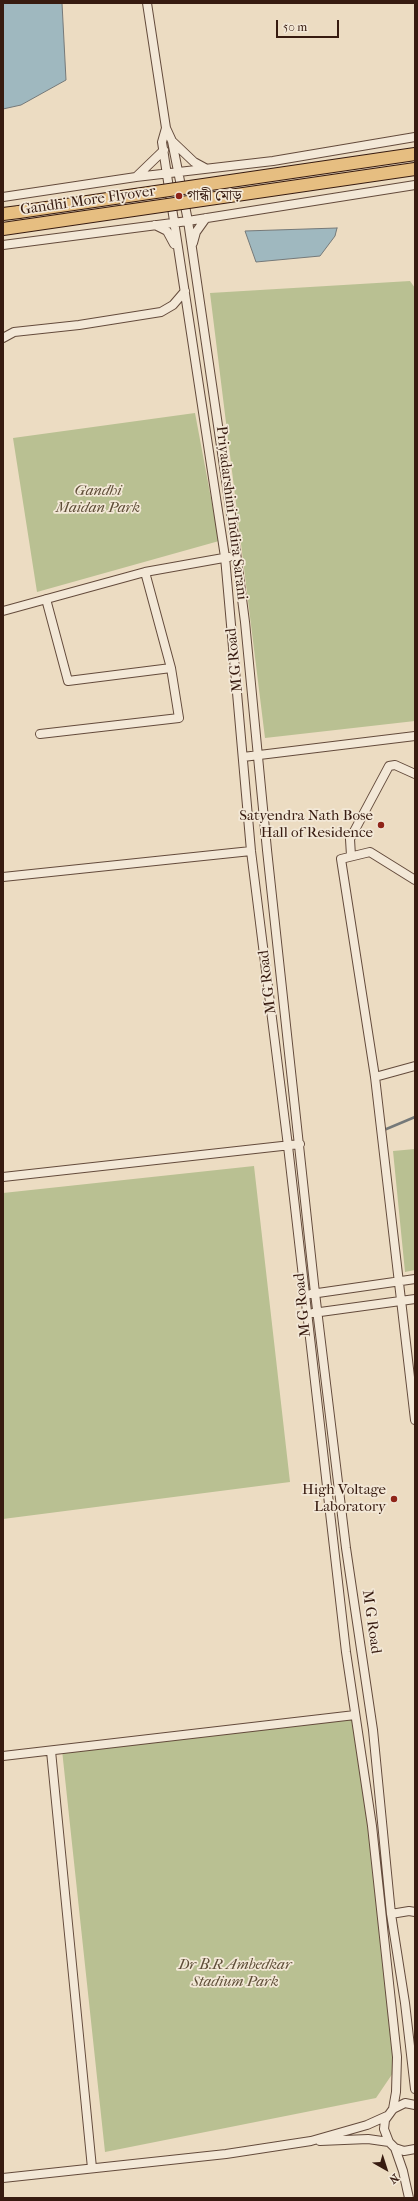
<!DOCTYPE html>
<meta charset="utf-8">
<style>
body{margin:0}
#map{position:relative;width:418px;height:2201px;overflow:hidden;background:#ecdcc2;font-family:"IM FELL French Canon",serif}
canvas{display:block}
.frame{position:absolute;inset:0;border:4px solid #371b10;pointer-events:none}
.north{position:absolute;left:366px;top:2149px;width:40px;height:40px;-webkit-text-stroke:3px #f3e8d7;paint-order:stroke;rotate:141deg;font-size:11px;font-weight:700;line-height:16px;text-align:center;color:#371b10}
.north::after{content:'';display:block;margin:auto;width:14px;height:18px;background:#371b10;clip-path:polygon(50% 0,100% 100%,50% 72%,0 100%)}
.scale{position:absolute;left:276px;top:20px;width:63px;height:18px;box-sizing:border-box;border:2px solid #371b10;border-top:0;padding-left:5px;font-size:12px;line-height:14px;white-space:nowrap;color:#371b10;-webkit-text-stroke:3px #f3e8d7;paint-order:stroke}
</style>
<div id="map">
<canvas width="418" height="2201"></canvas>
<div class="frame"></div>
<div class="north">N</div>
<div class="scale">50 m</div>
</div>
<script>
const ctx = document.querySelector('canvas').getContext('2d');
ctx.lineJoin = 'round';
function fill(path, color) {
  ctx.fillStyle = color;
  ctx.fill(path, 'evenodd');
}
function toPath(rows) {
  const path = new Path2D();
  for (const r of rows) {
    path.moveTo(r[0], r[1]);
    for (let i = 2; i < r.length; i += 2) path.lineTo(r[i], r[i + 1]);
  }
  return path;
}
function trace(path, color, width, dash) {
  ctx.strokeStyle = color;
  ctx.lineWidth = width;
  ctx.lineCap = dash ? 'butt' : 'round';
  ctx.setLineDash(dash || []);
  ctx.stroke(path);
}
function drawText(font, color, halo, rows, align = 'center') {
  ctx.font = font + ' "IM FELL French Canon","Noto Serif Bengali",serif';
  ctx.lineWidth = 3.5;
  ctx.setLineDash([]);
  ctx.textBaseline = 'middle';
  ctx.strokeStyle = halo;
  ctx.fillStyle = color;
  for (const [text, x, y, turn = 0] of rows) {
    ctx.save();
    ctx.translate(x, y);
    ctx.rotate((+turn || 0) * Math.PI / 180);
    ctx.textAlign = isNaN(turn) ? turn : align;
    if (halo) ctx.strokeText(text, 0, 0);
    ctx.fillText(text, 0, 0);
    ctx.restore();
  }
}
fill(toPath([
 [410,281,415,288,415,721,265,738,210,293],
 [195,413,219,541,37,592,13,438],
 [415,1149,415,1270,405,1272,393,1151],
 [254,1166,290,1482,3,1519,3,1193],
 [355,1719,397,2067,376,2098,105,2152,62,1750]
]), '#b9c092');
const water = toPath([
 [3,3,62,3,66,80,21,105,3,109,3,3],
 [337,228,335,236,320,256,256,262,245,231,337,228]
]);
fill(water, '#9fb8bf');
trace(water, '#757979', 1);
trace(toPath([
 [384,1130,415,1117]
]), '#757979', 2.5);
const minor = toPath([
 [147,3,166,128,172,141,188,221,232,521,245,622,267,850,315,1293,346,1548,373,1730,391,1914,405,2003,415,2089],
 [166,128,162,142,225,557,251,851,288,1146,346,1652,372,1826,397,2057,396,2092,393,2109],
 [173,142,194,162,205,168],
 [137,176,164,150],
 [3,197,136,177,273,161,415,137],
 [155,225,167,231,174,244],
 [193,243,196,232,206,218],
 [3,245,188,221,415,185],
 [3,338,14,332,79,325,161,312,173,305,185,291],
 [46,599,68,681,171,668,145,572],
 [3,611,145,572,229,557],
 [40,734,179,718,171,668],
 [243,757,415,736],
 [351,856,350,839,389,766,395,765,415,774],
 [3,877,251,851],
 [415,880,370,852,341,859,375,1077,415,1420],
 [375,1077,415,1066],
 [3,1177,300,1144],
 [311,1294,415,1279],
 [313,1313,415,1299],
 [51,1751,92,2168],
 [3,1756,355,1715],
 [391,1914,409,1911,415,1912],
 [415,2105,405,2103,393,2109,385,2120,384,2129,389,2142,395,2148,404,2151,415,2149],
 [320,2141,368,2139,389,2142],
 [395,2148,403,2171,409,2198],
 [3,2178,226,2154,311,2141,367,2125,387,2116]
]);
const highway = toPath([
 [3,214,19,212]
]);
trace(minor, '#644b3c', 10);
trace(highway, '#371b10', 14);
trace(minor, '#f3e8d7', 8);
trace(highway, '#e6be81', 12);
const highwayBridge = toPath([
 [19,212,415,154],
 [3,229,415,169]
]);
trace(highwayBridge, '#371b10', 14, []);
trace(highwayBridge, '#e6be81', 12);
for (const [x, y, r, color] of [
 [179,196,4,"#8f2418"],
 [381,825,4,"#8f2418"],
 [394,1499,4,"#8f2418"]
]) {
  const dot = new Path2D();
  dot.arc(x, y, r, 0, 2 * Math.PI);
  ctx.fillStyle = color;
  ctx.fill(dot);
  trace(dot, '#f3e8d7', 1.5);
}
drawText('15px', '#371b10', '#f3e8d7', [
 ["গান্ধী মোড়",187,196,"left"],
 ["Satyendra Nath Bose",373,816],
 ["Hall of Residence",373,833],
 ["High Voltage",386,1490],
 ["Laboratory",386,1507]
], 'right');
drawText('15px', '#371b10', '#f3e8d7', [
 ["Gandhi More Flyover",88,201,-8],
 ["Priyadarshini Indira Sarani",231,513,83],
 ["M G Road",235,660,-96],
 ["M G Road",268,982,-97],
 ["M G Road",303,1305,-96],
 ["M G Road",371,1622,82]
]);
drawText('italic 15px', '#5e4d37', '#f3e8d7', [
 ["Gandhi",98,491],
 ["Maidan Park",98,508],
 ["Dr B.R Ambedkar",235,1965],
 ["Stadium Park",235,1982]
]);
</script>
